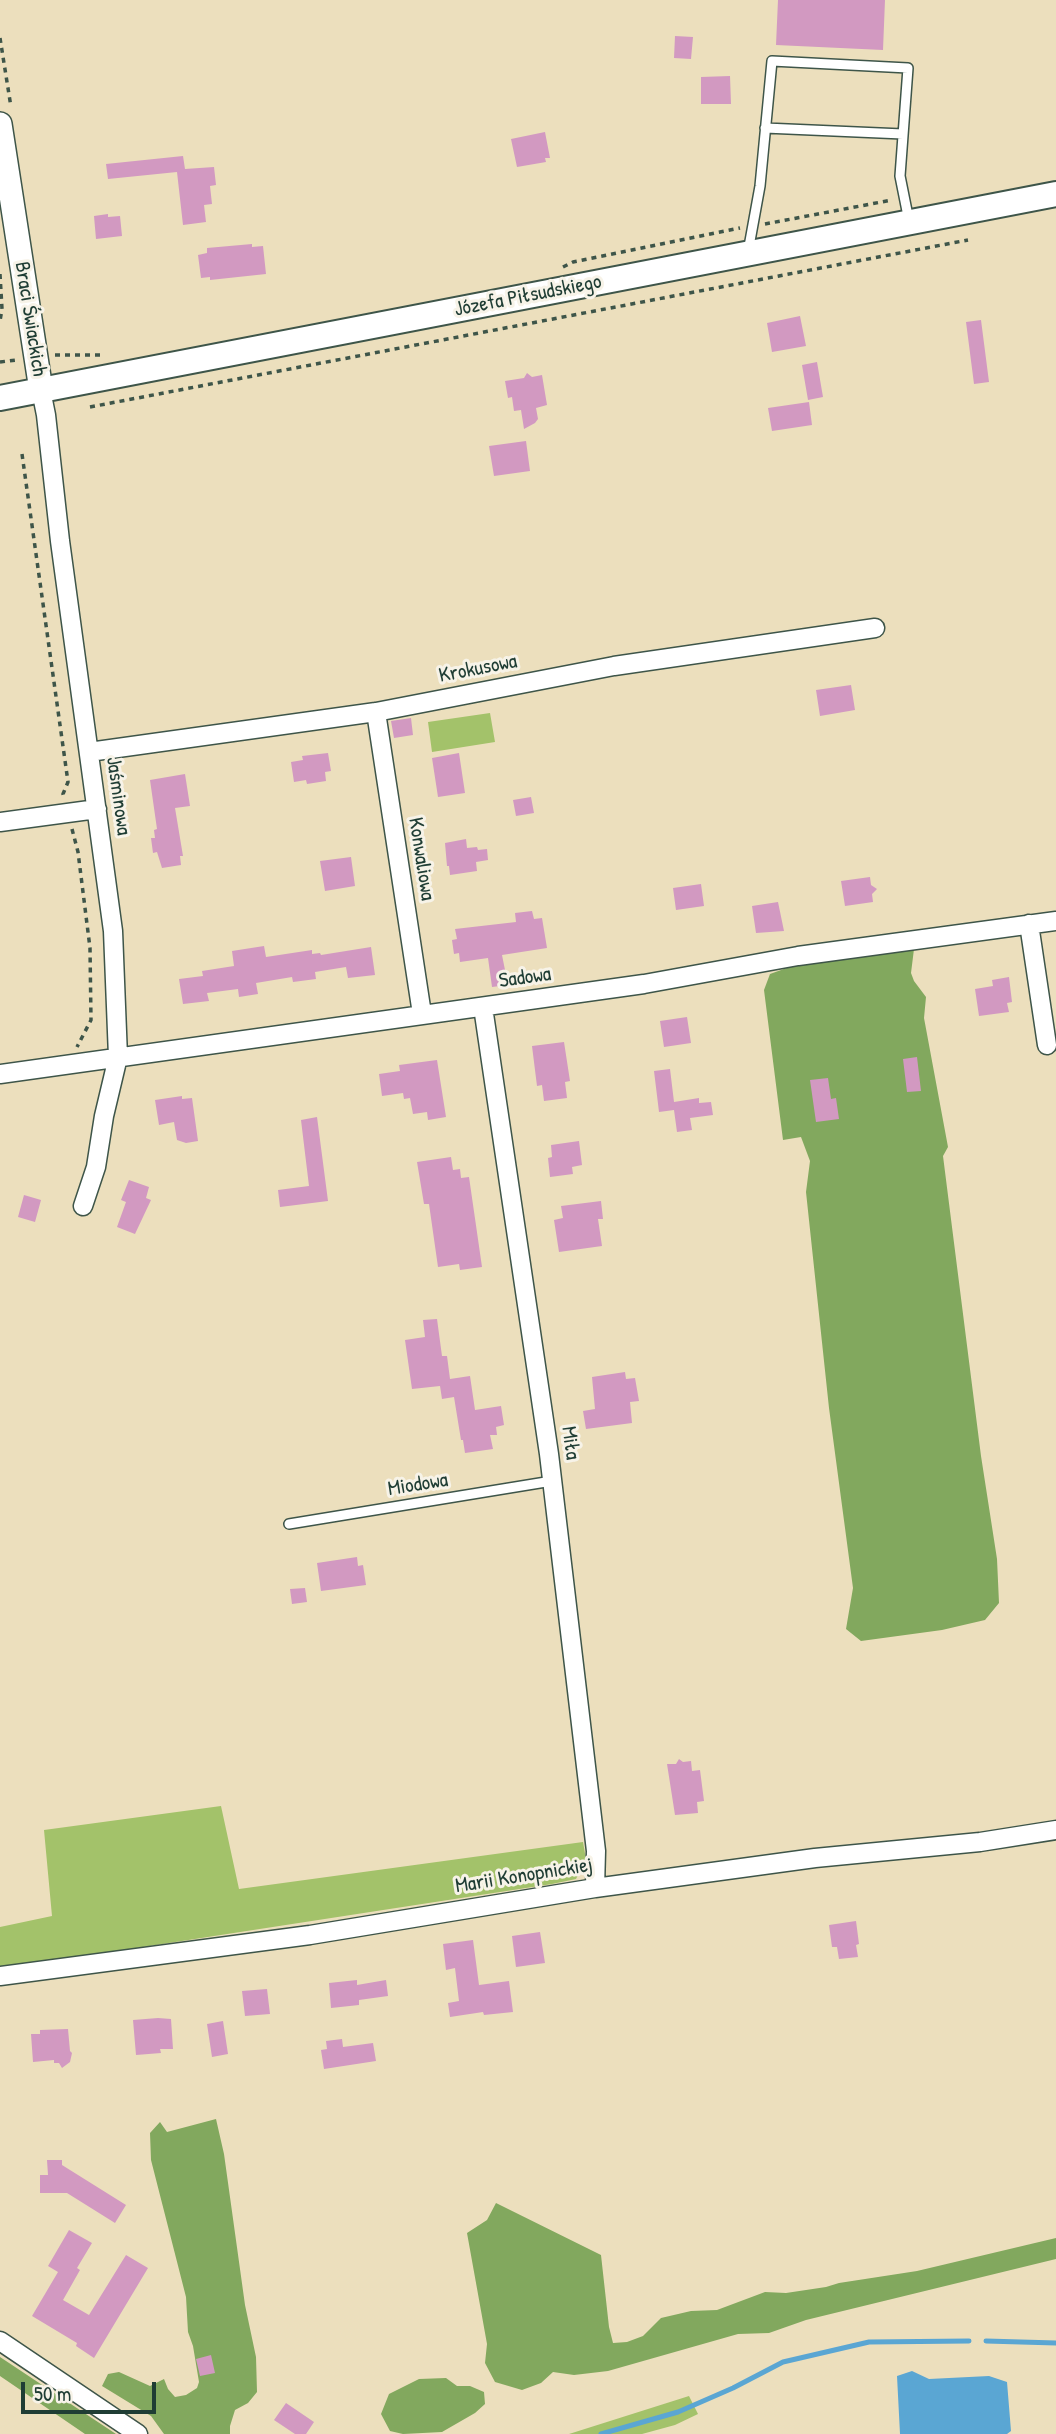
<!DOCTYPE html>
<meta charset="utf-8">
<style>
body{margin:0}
#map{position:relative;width:1056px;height:2434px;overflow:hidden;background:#ecdfbd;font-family:"Patrick Hand",sans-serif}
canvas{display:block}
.scale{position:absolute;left:21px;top:2382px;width:135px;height:32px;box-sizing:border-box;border:4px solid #1f3d34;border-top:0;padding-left:9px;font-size:21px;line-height:24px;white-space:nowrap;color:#1f3d34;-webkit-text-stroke:5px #f7f3e8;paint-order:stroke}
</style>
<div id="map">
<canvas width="1056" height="2434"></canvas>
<div class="scale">50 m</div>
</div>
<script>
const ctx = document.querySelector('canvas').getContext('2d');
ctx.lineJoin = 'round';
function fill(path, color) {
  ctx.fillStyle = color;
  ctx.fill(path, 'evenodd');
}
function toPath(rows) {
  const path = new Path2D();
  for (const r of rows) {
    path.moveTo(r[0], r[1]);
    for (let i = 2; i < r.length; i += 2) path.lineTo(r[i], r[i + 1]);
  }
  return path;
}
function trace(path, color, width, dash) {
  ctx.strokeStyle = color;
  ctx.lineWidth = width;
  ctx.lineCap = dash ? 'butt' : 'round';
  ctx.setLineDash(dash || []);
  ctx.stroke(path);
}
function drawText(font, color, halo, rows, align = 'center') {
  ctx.font = font + ' "Patrick Hand",sans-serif';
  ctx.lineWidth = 6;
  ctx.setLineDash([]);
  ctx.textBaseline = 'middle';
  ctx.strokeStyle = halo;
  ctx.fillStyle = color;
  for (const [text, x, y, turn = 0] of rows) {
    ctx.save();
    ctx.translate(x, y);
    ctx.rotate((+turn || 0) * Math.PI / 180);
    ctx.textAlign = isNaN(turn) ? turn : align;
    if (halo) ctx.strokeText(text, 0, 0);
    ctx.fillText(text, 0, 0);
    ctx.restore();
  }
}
fill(toPath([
 [490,713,495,742,432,752,428,722],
 [221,1806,239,1889,583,1842,586,1859,576,1879,552,1884,0,1969,0,1927,52,1916,44,1830],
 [689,2396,698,2414,675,2425,642,2434,569,2434]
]), '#a3c26a');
fill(toPath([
 [914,949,911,973,914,981,926,997,924,1018,948,1147,943,1156,981,1456,997,1559,999,1603,985,1620,942,1630,861,1641,846,1629,853,1588,829,1408,806,1192,810,1161,801,1137,783,1140,764,990,770,974,795,965],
 [216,2119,224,2154,245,2305,256,2357,257,2392,248,2403,235,2410,230,2426,230,2434,164,2434,151,2416,102,2386,108,2374,119,2372,150,2386,164,2379,168,2389,175,2397,186,2395,197,2388,199,2382,193,2346,188,2332,186,2297,151,2160,150,2133,160,2122,167,2132],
 [496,2203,601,2255,609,2327,613,2343,627,2342,643,2336,661,2318,691,2311,717,2310,765,2292,786,2293,826,2287,839,2283,917,2271,1056,2238,1056,2259,806,2320,769,2333,738,2334,608,2371,574,2375,553,2372,541,2383,522,2390,495,2382,485,2363,487,2344,467,2233,487,2220],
 [0,2357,116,2434,85,2434,0,2376],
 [446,2378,457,2386,470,2386,484,2392,485,2404,475,2413,442,2432,403,2434,390,2431,381,2414,389,2394,419,2379]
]), '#82a85e');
fill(toPath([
 [912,2371,929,2379,989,2376,1007,2382,1011,2431,1007,2434,900,2434,897,2376]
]), '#5aa6d3');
trace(toPath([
 [986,2341,1056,2343],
 [601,2434,678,2412,733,2388,783,2362,869,2342,969,2341]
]), '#5aa6d3', 5);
fill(toPath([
 [778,0,885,0,883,50,776,45],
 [675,36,693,37,691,59,674,58],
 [730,76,731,104,701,104,701,77],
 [545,132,550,158,545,158,546,162,517,167,511,139],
 [183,156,185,169,214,167,216,185,210,186,212,204,204,205,206,222,183,225,177,172,108,179,106,164],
 [108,214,108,217,120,216,122,236,96,239,94,216],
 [252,244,252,247,263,246,266,274,210,280,210,277,201,278,198,255,207,253,207,248],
 [800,316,806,346,772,352,767,323],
 [981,320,989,382,974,384,966,322],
 [817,362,823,397,808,400,802,365],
 [527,373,532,377,542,375,547,405,536,408,538,419,535,423,524,429,521,410,514,411,512,397,508,398,505,381,524,378],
 [809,402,812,425,772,431,768,408],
 [526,441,530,471,494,476,489,446],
 [851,685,855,710,820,716,816,690],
 [411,718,413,735,394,738,391,721],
 [328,753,331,771,325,772,326,781,307,784,306,780,294,782,291,762,303,760,302,756],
 [459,753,465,793,438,797,432,758],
 [185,774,190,806,175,808,183,856,180,856,181,865,162,868,157,852,153,853,151,838,155,838,154,830,157,829,150,780],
 [531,797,534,813,516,816,513,800],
 [466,839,467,848,477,847,478,850,487,849,488,860,476,862,477,871,450,875,449,866,447,866,445,843],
 [351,857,355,886,325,891,320,861],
 [870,877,871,885,877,889,872,894,873,902,845,906,841,881],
 [701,884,704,906,676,910,673,888],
 [778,902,784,931,756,933,752,906],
 [532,911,534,919,542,918,547,948,502,955,508,985,492,987,488,958,460,962,459,953,454,954,452,940,457,939,455,929,516,922,515,913],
 [264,946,266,957,312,950,312,954,320,953,321,955,371,947,375,975,348,978,346,967,315,972,316,979,293,982,292,977,256,983,258,994,239,997,238,989,207,993,209,1001,183,1004,179,979,203,976,202,971,234,966,232,951],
 [1009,977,1012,1002,1007,1003,1009,1012,979,1016,975,989,993,986,992,980],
 [687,1017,691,1043,664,1047,660,1021],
 [564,1042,570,1081,565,1082,567,1098,544,1101,542,1085,537,1086,532,1046],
 [917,1057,921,1091,907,1092,903,1059],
 [437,1060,446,1117,428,1120,427,1112,413,1114,410,1098,404,1099,403,1093,382,1096,379,1074,400,1071,399,1065],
 [670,1069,674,1102,699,1098,699,1103,711,1102,713,1115,690,1118,692,1130,677,1132,674,1110,659,1112,654,1071],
 [828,1078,831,1099,836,1098,839,1119,816,1122,810,1080],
 [182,1096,182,1099,192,1098,198,1141,186,1143,177,1140,174,1122,159,1125,155,1100],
 [317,1117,328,1201,280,1207,278,1190,309,1186,301,1120],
 [579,1141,582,1165,572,1167,573,1174,550,1177,548,1158,552,1157,551,1145],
 [451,1157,453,1170,460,1169,461,1178,469,1177,482,1267,460,1270,459,1264,438,1267,429,1204,424,1204,417,1162],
 [129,1180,149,1187,146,1198,151,1200,135,1234,117,1227,126,1202,121,1200],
 [24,1195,41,1200,35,1222,18,1217],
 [601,1201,603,1219,598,1219,602,1246,559,1252,554,1220,563,1218,561,1206],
 [437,1319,442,1356,447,1356,450,1379,470,1376,475,1410,501,1406,504,1425,496,1427,497,1435,490,1435,493,1449,465,1453,463,1440,461,1440,454,1397,442,1399,440,1386,412,1389,405,1340,425,1337,423,1320],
 [625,1372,626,1379,635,1378,639,1401,630,1402,632,1423,586,1429,583,1411,595,1409,592,1377],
 [357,1557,358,1566,363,1565,366,1585,321,1591,317,1563],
 [305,1588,307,1602,292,1604,290,1589],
 [679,1759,683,1762,691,1761,692,1771,700,1770,704,1801,697,1802,698,1813,675,1815,667,1764,676,1764],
 [856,1921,859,1944,856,1945,858,1957,839,1959,837,1947,832,1947,829,1925],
 [540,1932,545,1963,516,1967,512,1936],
 [473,1940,479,1985,509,1981,513,2012,484,2015,483,2012,450,2017,448,2003,459,2001,455,1968,446,1970,443,1944],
 [357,1980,357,1985,386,1980,388,1996,359,2000,359,2005,331,2008,329,1983],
 [267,1989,270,2014,245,2016,242,1991],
 [158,2018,171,2019,173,2049,160,2049,161,2053,136,2055,133,2020],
 [223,2021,228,2054,212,2057,207,2024],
 [68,2029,70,2051,72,2053,70,2062,62,2068,59,2063,54,2063,54,2060,33,2062,31,2034,40,2034,40,2030],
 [342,2039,343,2047,373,2043,376,2061,324,2069,321,2050,327,2049,326,2041],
 [47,2160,62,2160,62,2165,126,2205,115,2223,67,2193,40,2193,40,2175,48,2175],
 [69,2230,92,2243,77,2268,80,2270,63,2300,89,2315,126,2255,148,2268,94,2358,76,2346,77,2343,32,2316,58,2272,48,2266],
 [211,2355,215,2373,200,2376,196,2359],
 [286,2403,314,2422,306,2434,295,2434,274,2420]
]), '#d299c1');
const service = toPath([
 [765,128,903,134],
 [748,252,760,186,772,61,908,68,900,176,909,221],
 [289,1524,552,1481]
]);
const minor = toPath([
 [41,390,46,415,60,541,113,931,118,1057,104,1116,96,1167,83,1206],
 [376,712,422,1014],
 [89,752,376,712,614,666,875,628],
 [0,822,97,809],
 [1029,924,1047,1045],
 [483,1007,549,1454,596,1851,595,1888],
 [0,1074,644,984,798,956,1056,921],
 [0,1976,310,1935,595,1888,815,1858,980,1842,1056,1830],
 [0,2341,138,2434]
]);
const tertiary = toPath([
 [0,124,41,390]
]);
const secondary = toPath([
 [0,398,1056,194]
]);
trace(service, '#3e5549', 12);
trace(minor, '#3e5549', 21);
trace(tertiary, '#3e5549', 26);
trace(secondary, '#3e5549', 28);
trace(toPath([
 [0,38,11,107],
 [765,224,892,200],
 [563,267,573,262,740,228],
 [0,274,2,309,0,321],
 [55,355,103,355],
 [0,362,16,360],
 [90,407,968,240],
 [22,454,68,782,63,794,64,798],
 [72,829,78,852,90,948,91,1020,77,1047]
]), '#3e5549', 3.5, [5, 5]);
trace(service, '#fff', 9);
trace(minor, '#fff', 18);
trace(tertiary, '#fff', 23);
trace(secondary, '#fff', 24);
drawText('21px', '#1f3d34', '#f7f3e8', [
 ["Józefa Piłsudskiego",528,296,-11],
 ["Braci Świackich",30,319,81],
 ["Krokusowa",478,669,-11],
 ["Jaśminowa",118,796,82],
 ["Konwaliowa",421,859,81],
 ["Sadowa",525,978,-8],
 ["Miła",570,1443,82],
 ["Miodowa",418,1485,-9],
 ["Marii Konopnickiej",524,1876,-9]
]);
</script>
